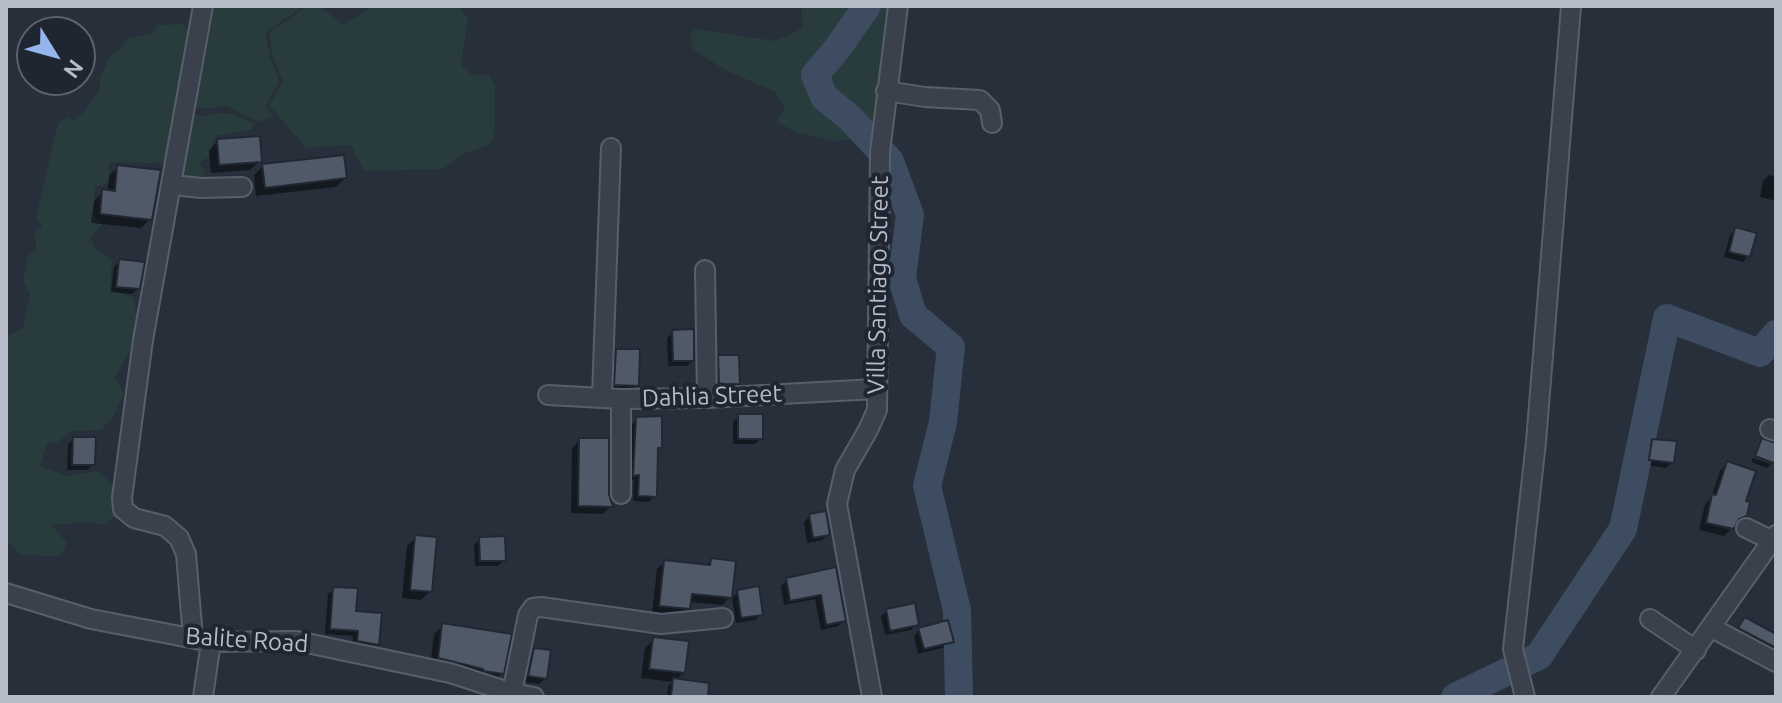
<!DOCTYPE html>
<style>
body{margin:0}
#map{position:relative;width:1782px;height:703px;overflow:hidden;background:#272f3b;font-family:Ubuntu,sans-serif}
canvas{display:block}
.frame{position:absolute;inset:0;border:8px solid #b6bcc7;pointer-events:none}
.north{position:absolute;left:16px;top:16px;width:80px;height:80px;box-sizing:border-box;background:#1f2631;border:2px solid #5b626d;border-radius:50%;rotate:127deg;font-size:22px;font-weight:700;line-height:32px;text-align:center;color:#b6bcc7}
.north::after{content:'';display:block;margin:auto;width:28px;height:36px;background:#95b5ed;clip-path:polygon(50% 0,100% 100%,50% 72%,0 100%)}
</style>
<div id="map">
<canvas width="1782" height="703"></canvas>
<div class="frame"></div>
<div class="north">N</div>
</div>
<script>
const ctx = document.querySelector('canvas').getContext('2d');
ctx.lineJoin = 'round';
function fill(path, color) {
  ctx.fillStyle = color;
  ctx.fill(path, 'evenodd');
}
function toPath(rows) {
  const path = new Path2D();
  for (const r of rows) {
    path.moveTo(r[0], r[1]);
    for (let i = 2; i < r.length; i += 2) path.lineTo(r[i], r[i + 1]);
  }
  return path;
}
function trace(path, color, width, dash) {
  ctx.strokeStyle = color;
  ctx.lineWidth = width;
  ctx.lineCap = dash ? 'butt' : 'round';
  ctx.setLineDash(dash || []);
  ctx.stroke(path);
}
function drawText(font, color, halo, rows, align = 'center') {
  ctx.font = font + ' Ubuntu,sans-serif';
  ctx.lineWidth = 8;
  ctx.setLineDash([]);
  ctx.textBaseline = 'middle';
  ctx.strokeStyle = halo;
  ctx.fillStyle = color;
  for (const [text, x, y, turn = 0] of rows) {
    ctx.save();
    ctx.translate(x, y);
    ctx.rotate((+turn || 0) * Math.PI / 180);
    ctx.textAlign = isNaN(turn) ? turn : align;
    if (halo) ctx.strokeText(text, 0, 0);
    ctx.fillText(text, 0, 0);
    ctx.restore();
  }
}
fill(toPath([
 [215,6,303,6,265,33,270,57,279,81,266,105,273,116,259,122,227,106,200,109,196,107],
 [308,6,318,6,343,24,375,6,458,6,468,18,461,65,472,75,490,75,495,86,495,130,490,145,465,153,443,169,364,171,351,145,306,148,269,105,283,82,272,55,270,32],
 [801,6,891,6,879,100,866,138,834,141,795,132,777,122,785,107,774,91,725,70,694,50,690,36,694,29,775,41,803,28],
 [184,24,191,39,181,111,203,116,216,113,232,114,254,124,252,130,215,136,208,158,199,162,205,173,200,184,187,183,164,163,109,162,110,183,95,187,93,214,103,224,91,236,93,246,112,260,110,290,133,297,138,318,132,346,115,377,124,395,112,418,101,430,72,431,58,442,47,444,40,466,68,476,98,471,113,485,119,512,105,525,89,522,52,525,67,543,60,556,21,555,9,543,6,544,6,337,23,328,30,294,23,281,28,256,36,249,35,232,42,226,36,218,58,123,68,117,73,120,83,113,100,90,100,77,112,53,122,48,125,39,154,33,157,25]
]), '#293c3d');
fill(toPath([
 [218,141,260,161,250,170,211,173,209,150],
 [263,166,345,178,336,187,256,196,254,175],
 [118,167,150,219,141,228,91,223,94,201,103,192,107,192,109,176],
 [1769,175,1776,177,1776,201,1760,197,1763,181],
 [1736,229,1748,256,1743,262,1724,257,1730,235],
 [120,261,138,288,132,294,111,292,114,267],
 [673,332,692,360,687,366,668,366,667,338],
 [617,351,637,385,628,394,606,394,607,360],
 [719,357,738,383,732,389,714,390,713,363],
 [739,416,761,438,755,444,733,444,733,422],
 [637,419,660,447,656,451,655,496,649,502,633,501,634,480,628,480,631,425],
 [73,439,93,464,88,470,67,470,68,445],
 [580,440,607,494,611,506,603,514,571,513,572,448],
 [1653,441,1672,462,1666,468,1645,465,1647,446],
 [1753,458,1771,464,1767,468,1751,462],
 [1728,463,1743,503,1745,515,1724,536,1699,530,1705,504,1711,498,1720,471],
 [810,516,828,534,823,540,807,543,804,522],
 [416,537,430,591,421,600,402,598,407,546],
 [480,539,504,560,498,566,475,566,474,545],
 [712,560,730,597,722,605,689,602,688,608,681,616,652,613,657,569,664,562,705,566],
 [835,569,844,621,838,626,821,630,815,599,784,605,781,586,787,580],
 [334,589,377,644,372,650,352,647,353,636,325,634,328,594],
 [738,592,761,614,755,620,736,623,732,598],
 [887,611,917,624,911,630,885,635,881,616],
 [1745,619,1776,637,1776,657,1731,638],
 [443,625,502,673,493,682,430,667,434,634],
 [919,630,951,641,946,647,918,654,914,636],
 [654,639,683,673,675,681,706,697,667,697,668,686,673,682,641,678,645,648],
 [534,650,545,678,539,684,523,682,528,655]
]), '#0007');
trace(toPath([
 [867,6,837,49,815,75,824,97,849,117,890,161,910,215,902,278,913,315,951,347,943,422,927,486,957,610,959,697],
 [1455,697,1539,656,1623,529,1667,318,1760,353,1776,334]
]), '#3e4c62', 28);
const building = toPath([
 [260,136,262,162,219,165,217,139,260,136],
 [344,155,347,178,265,188,262,164,344,155],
 [117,165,161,170,152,220,100,214,102,189,115,191,117,165],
 [1735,227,1757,233,1750,257,1729,252,1735,227],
 [119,259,145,262,140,289,116,287,119,259],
 [694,329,694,361,673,361,672,330,694,329],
 [616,349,640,349,639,386,614,385,616,349],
 [718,355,739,355,740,384,719,385,718,355],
 [738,414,763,414,763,439,738,439,738,414],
 [662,416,662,448,658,448,657,497,638,496,639,475,633,476,636,417,662,416],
 [73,437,96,437,95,465,72,465,73,437],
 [579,438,609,438,609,494,613,507,578,506,579,438],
 [1762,438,1776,443,1776,464,1755,456,1762,438],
 [1652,439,1677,441,1674,463,1649,460,1652,439],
 [1727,461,1756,471,1746,501,1750,502,1747,516,1739,519,1734,529,1706,523,1712,494,1716,495,1727,461],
 [826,511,830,535,813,538,809,514,826,511],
 [415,535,437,537,432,592,410,590,415,535],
 [505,536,506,561,480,561,479,537,505,536],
 [711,558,736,561,732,598,692,594,690,609,659,606,664,560,710,565,711,558],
 [836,567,846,621,826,625,821,595,790,601,786,578,836,567],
 [759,586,763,615,741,618,737,590,759,586],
 [333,587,358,588,356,611,382,613,379,645,357,641,358,631,330,629,333,587],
 [915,603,919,625,890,631,886,609,915,603],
 [1745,617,1776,634,1776,648,1738,628,1745,617],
 [948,620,954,642,924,649,918,628,948,620],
 [442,623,512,634,504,674,483,671,483,669,438,658,442,623],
 [653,637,689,641,685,673,649,669,653,637],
 [534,648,551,650,547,679,528,676,534,648],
 [673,678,709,683,708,697,671,697,673,678]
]);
fill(building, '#505967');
trace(building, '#212833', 2);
const minor = toPath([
 [886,91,925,97,980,100,990,110,992,123],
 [173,185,201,188,242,187],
 [705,270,707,398],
 [548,395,621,399,707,398,876,389],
 [602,396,611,148],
 [1770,429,1776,431],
 [621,494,621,399],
 [1746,528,1773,541],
 [6,593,91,619,211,642,297,641,450,673,512,693,534,697],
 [1650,619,1696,650],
 [1712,628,1776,662],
 [193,638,186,554,179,538,165,526,134,518,123,509,122,498,143,340,203,6],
 [512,693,528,615,533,608,541,607,661,624,723,618],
 [203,697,211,642],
 [872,697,837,504,845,470,868,430,877,410,880,152,898,6],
 [1525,697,1513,649,1536,442,1571,6],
 [1661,697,1776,535]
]);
trace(minor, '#585f6a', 22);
trace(minor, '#3a414c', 18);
drawText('24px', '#b6bcc7', '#1f2631', [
 ["Villa Santiago Street",878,285,-89],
 ["Dahlia Street",712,396,-2],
 ["Balite Road",247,640,4]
]);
</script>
